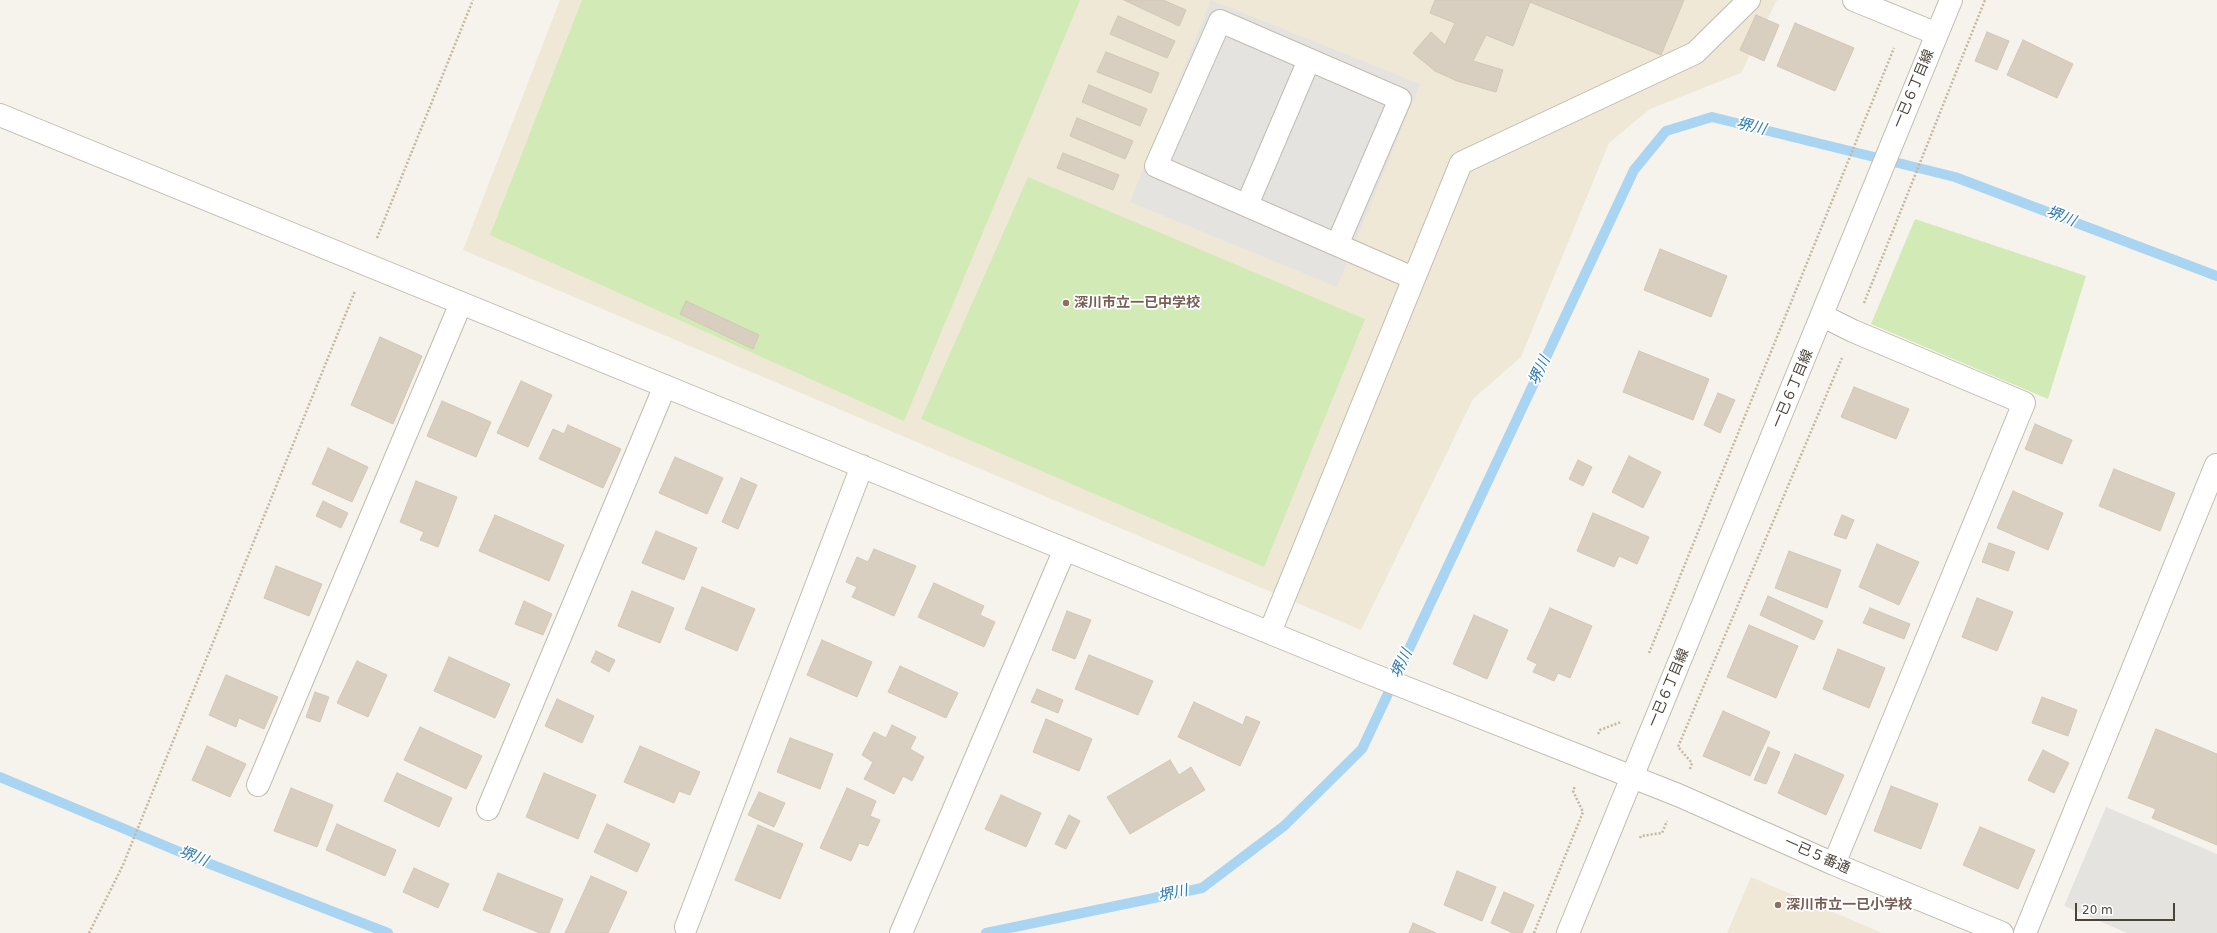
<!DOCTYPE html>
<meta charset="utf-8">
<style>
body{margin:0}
#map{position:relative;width:2217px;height:933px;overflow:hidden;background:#f6f3ec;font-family:"DejaVu Sans",sans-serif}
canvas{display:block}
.scale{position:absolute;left:2075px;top:903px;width:100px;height:18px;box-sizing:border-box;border:2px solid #4b4439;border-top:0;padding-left:5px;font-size:12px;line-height:14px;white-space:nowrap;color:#4b4439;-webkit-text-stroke:3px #fff;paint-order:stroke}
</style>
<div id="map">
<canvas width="2217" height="933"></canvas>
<div class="scale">20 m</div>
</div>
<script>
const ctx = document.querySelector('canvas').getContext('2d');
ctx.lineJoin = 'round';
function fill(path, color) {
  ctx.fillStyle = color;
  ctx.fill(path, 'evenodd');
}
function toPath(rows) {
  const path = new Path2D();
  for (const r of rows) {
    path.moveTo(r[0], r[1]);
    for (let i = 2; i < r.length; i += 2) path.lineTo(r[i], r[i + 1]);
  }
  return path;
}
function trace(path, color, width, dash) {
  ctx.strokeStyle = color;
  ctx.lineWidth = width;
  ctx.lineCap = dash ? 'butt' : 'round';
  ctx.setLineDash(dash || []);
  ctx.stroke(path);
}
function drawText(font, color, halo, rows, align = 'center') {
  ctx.font = font + ' "DejaVu Sans","Noto Sans JP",sans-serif';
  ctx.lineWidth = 3.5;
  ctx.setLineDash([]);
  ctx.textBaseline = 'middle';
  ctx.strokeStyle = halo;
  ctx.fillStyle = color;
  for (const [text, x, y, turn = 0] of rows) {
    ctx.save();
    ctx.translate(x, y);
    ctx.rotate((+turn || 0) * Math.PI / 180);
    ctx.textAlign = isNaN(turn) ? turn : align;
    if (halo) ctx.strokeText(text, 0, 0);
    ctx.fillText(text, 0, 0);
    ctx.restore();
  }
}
fill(toPath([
 [560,0,1777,0,1741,73,1650,109,1609,143,1521,357,1473,399,1361,630,463,250],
 [1751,877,1882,933,1727,933]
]), '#efe8d6');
fill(toPath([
 [582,0,1080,0,904,421,490,235],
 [1028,177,1365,319,1264,567,921,419],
 [1915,219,2086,276,2048,399,1871,324]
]), '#d2eab5');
fill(toPath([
 [1211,0,1420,84,1337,287,1130,202],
 [2106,807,2217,854,2217,933,2127,933,2064,906]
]), '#e5e3e0');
trace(toPath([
 [0,777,192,857,388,933],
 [986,933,1202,888,1284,826,1362,749,1634,170,1666,131,1712,117,1955,177,2217,276]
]), '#a9d4f2', 10);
const building = toPath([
 [1124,0,1163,0,1186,10,1179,26,1124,0],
 [1435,0,1684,0,1661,55,1530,2,1513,46,1486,35,1473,61,1503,70,1496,92,1457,81,1435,71,1413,53,1431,32,1445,45,1455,23,1430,13,1435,0],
 [1756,15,1779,25,1764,61,1740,50,1756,15],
 [1118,16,1175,41,1167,58,1110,34,1118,16],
 [1795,23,1854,48,1835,91,1777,66,1795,23],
 [1987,32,2009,41,1997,70,1975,61,1987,32],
 [2023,40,2073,64,2057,98,2007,75,2023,40],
 [1106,52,1159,73,1151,93,1097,72,1106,52],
 [1089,85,1147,109,1140,126,1082,102,1089,85],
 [1077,118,1133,141,1125,159,1070,136,1077,118],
 [1063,153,1119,175,1113,190,1057,168,1063,153],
 [1660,249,1727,276,1711,317,1644,290,1660,249],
 [686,301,759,335,753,349,680,314,686,301],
 [380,337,422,356,393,424,351,405,380,337],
 [1639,351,1709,379,1693,420,1623,392,1639,351],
 [521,381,552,395,528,447,497,433,521,381],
 [1854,387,1909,409,1896,439,1841,417,1854,387],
 [1718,393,1735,400,1720,433,1704,425,1718,393],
 [442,401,491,422,476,457,427,436,442,401],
 [2035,424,2072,440,2062,464,2025,449,2035,424],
 [568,425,621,449,603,488,539,459,553,429,564,434,568,425],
 [328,448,368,467,352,502,312,484,328,448],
 [1629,456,1661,472,1643,508,1612,492,1629,456],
 [675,457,723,478,707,514,659,493,675,457],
 [1578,460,1592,467,1583,486,1569,479,1578,460],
 [2114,469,2175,493,2160,531,2099,506,2114,469],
 [741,478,757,485,738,529,722,522,741,478],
 [416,481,457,497,438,547,420,540,424,532,400,522,416,481],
 [2013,491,2063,513,2048,550,1997,528,2013,491],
 [323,501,348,513,341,528,316,516,323,501],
 [1593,513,1649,537,1637,564,1619,556,1614,567,1577,551,1593,513],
 [495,515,564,545,549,581,479,551,495,515],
 [1842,515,1854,520,1846,539,1834,535,1842,515],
 [656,531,697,548,684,580,642,563,656,531],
 [1989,543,2015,552,2008,571,1982,562,1989,543],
 [1877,544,1919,562,1899,605,1859,587,1877,544],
 [874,549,916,566,894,616,852,597,857,587,846,582,857,557,868,562,874,549],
 [1789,551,1841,570,1827,608,1775,588,1789,551],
 [276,566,322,584,309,616,264,598,276,566],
 [934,583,984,606,980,615,995,622,984,647,918,617,934,583],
 [702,587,755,609,737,651,685,629,702,587],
 [632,591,674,608,660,643,618,626,632,591],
 [1768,596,1823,621,1814,640,1760,615,1768,596],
 [1977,598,2013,612,1997,651,1962,637,1977,598],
 [524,601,552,614,543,635,515,624,524,601],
 [1550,608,1592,626,1570,678,1558,673,1554,681,1533,672,1537,664,1527,659,1550,608],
 [1870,608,1910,624,1904,639,1863,623,1870,608],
 [1067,611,1091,620,1075,659,1052,650,1067,611],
 [1474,615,1508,630,1487,679,1453,664,1474,615],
 [1749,625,1798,646,1776,698,1727,677,1749,625],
 [822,640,872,662,857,697,807,675,822,640],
 [1838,649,1885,668,1869,708,1823,689,1838,649],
 [596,651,615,660,609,672,591,662,596,651],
 [1089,655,1153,681,1138,715,1075,689,1089,655],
 [449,657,510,684,495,718,434,691,449,657],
 [357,661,387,675,368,717,337,703,357,661],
 [900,666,958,693,946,718,888,692,900,666],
 [226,675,278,697,264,729,239,718,236,727,209,715,226,675],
 [1037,689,1063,700,1058,713,1031,702,1037,689],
 [315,692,329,697,320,722,306,717,315,692],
 [2042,697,2077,710,2068,736,2032,723,2042,697],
 [557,699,594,716,582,743,545,726,557,699],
 [1194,702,1243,725,1246,716,1260,722,1240,766,1178,737,1194,702],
 [1723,711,1770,732,1750,776,1703,756,1723,711],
 [1046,719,1092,739,1079,771,1033,752,1046,719],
 [892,725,916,737,910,749,924,757,912,781,903,776,894,794,864,779,873,762,862,755,874,732,886,738,892,725],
 [420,727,482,756,466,789,404,760,420,727],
 [2156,729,2217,754,2217,845,2152,818,2156,809,2128,798,2156,729],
 [790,738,833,754,820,789,777,772,790,738],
 [207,746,246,764,230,797,192,780,207,746],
 [640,746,700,772,690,795,679,791,674,803,624,782,640,746],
 [1768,747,1780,752,1766,784,1754,780,1768,747],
 [2043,750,2069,763,2054,793,2028,780,2043,750],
 [1795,754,1844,775,1826,815,1778,793,1795,754],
 [1170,760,1179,775,1191,767,1205,790,1130,834,1107,797,1170,760],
 [397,773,452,798,439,827,384,801,397,773],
 [544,773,596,795,578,839,526,817,544,773],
 [1891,786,1938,804,1921,849,1874,831,1891,786],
 [291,788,333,805,317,847,274,831,291,788],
 [847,788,876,801,870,816,880,820,868,846,859,843,851,861,820,848,847,788],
 [759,792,785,803,774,827,748,815,759,792],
 [1001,795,1041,813,1026,847,985,829,1001,795],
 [1069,815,1080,821,1066,849,1055,844,1069,815],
 [337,824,396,850,385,876,326,850,337,824],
 [607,824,650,844,637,872,594,852,607,824],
 [758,825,803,844,780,899,735,880,758,825],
 [1980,827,2035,850,2018,889,1963,865,1980,827],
 [414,868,449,884,438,908,403,892,414,868],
 [1457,871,1496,887,1482,921,1444,905,1457,871],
 [498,873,563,899,549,933,540,933,483,910,498,873],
 [591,876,627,892,608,933,565,933,591,876],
 [1504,892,1534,905,1522,933,1513,933,1491,923,1504,892],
 [1413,923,1436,933,1409,933,1413,923]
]);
fill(building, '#d8cfc1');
trace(building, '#d3c7b4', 1);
const minor = toPath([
 [1854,0,1937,34],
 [0,115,1361,670,1678,795,1834,864,2002,933],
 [1247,205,1309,60],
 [1337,245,1400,99,1220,21,1156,166,1413,278],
 [1823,316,1853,331,2024,403,1834,864],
 [1270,632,1461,163,1695,53,1749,0],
 [258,785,461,303],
 [488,809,665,386],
 [686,927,862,466],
 [901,933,1065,549],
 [1568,933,1951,0],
 [2025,933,2216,465]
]);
trace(minor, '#c2bbae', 24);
trace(toPath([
 [377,238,473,0],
 [1864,303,1985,0],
 [1649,653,1894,48],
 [1598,734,1600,730,1621,722],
 [1690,769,1692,763,1678,747,1842,358],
 [1640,838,1641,836,1662,833,1667,821],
 [89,933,123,865,355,291],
 [1534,933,1583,812,1573,791,1575,786]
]), '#c4b79f', 2.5, [2, 2]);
trace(minor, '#fff', 22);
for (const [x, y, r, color] of [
 [1066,303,4,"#8d6e63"],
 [1778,905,4,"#8d6e63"]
]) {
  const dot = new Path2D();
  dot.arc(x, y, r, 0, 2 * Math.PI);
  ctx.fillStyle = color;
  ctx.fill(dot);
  trace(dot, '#fff', 1.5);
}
drawText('14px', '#4b4439', '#fff', [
 ["一已６丁目線",1914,89,-67],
 ["一已６丁目線",1793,389,-67],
 ["一已６丁目線",1669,688,-67],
 ["一已５番通",1817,856,24]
]);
drawText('bold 14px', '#785e54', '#fff', [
 ["深川市立一已中学校",1074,303],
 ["深川市立一已小学校",1786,905]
], 'left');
drawText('italic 15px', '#2e7ab2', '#fff', [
 ["堺川",1751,127,14],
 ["堺川",2061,217,21],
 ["堺川",1540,371,-65],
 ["堺川",1402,664,-65],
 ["堺川",193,857,22],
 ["堺川",1173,894,-12]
]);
</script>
